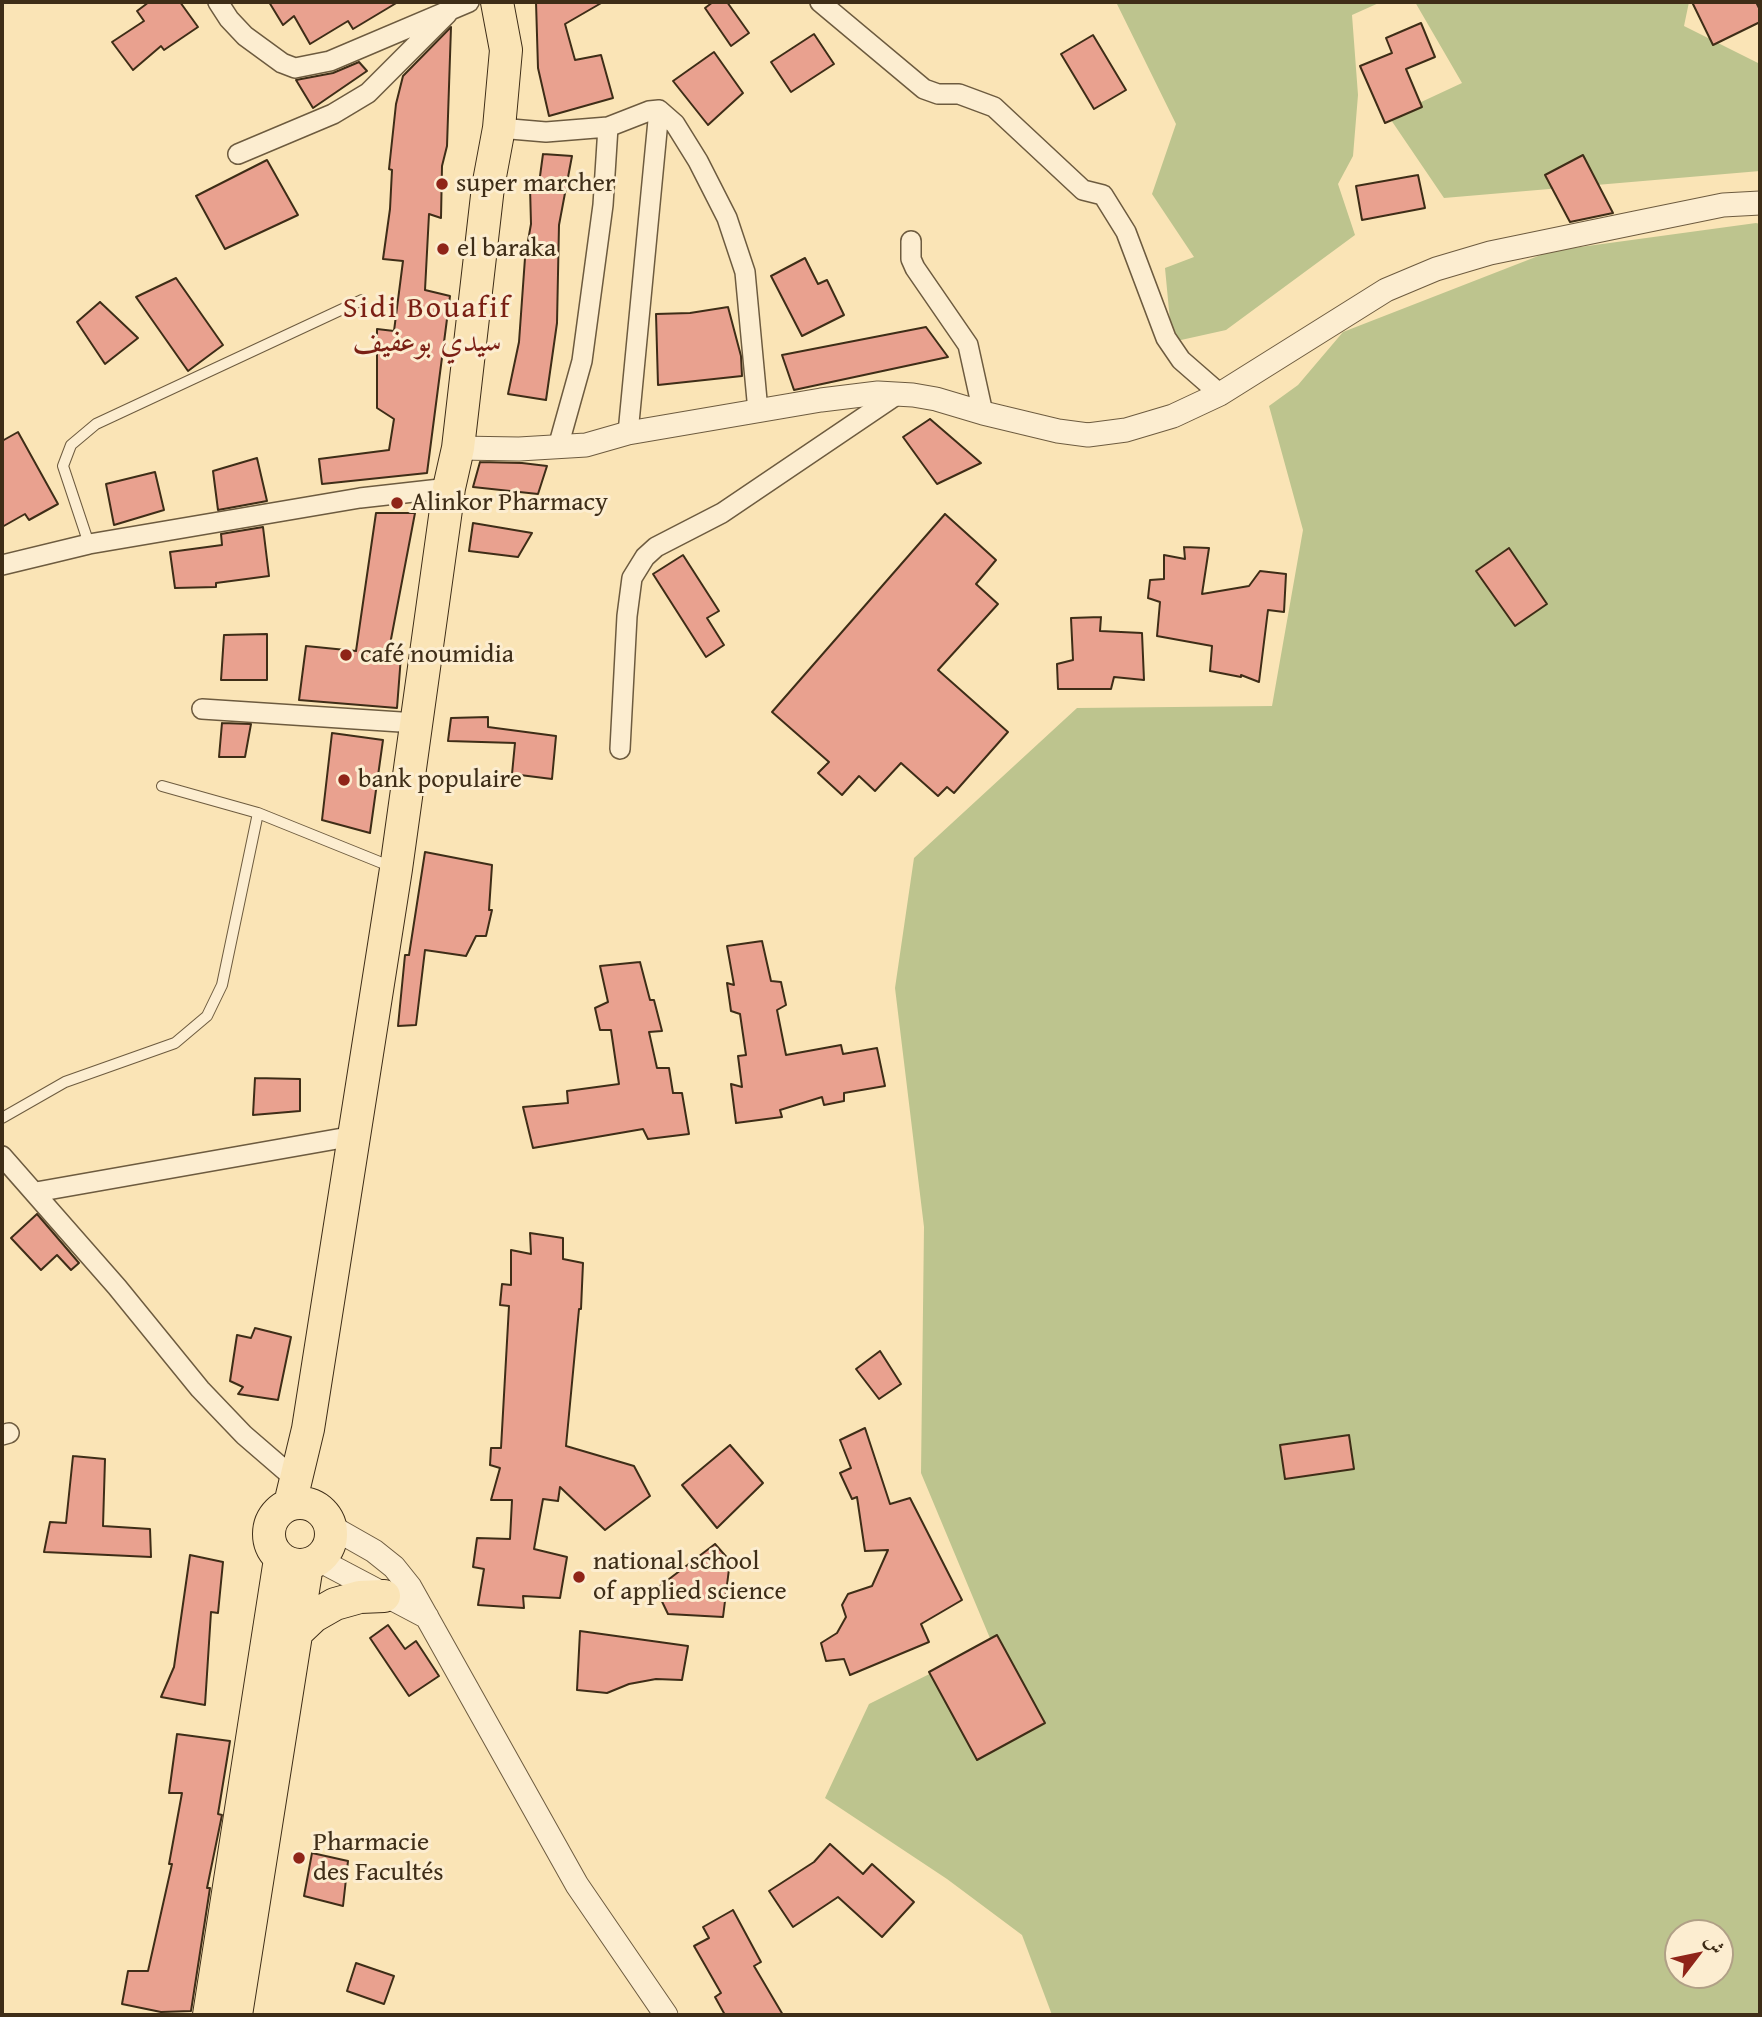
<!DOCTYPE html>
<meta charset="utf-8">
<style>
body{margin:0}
#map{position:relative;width:1762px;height:2017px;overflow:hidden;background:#fae4b6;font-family:"Gentium Book Plus",Amiri,serif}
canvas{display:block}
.frame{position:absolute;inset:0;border:4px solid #3e2d17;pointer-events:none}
.north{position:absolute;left:1664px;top:1919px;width:70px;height:70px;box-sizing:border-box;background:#fcedd0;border:2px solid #b0a086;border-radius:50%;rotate:58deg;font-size:19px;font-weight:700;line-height:28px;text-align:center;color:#3e2d17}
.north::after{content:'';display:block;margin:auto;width:24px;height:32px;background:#8f2418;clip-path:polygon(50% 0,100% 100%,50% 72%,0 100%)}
</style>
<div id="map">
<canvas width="1762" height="2017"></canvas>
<div class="frame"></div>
<div class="north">ش</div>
</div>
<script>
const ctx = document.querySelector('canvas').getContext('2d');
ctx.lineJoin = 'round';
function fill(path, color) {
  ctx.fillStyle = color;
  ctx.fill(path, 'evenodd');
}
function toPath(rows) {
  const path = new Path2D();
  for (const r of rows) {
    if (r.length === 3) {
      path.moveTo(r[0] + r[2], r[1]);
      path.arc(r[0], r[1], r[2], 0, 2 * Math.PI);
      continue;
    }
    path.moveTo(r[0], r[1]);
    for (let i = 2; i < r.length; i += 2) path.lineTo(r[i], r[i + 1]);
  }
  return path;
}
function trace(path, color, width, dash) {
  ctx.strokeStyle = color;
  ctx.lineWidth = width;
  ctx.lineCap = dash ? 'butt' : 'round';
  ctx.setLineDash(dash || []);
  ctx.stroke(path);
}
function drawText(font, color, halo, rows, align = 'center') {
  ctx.font = font + ' "Gentium Book Plus",Amiri,serif';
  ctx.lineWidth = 6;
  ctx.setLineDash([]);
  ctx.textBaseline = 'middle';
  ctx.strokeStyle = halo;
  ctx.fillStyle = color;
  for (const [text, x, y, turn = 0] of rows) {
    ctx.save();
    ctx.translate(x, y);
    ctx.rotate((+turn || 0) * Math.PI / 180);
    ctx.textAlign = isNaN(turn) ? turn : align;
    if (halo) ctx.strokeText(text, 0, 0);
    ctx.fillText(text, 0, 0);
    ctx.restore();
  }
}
fill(toPath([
 [1116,2,1381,2,1352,15,1358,95,1353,156,1338,184,1355,235,1226,330,1172,342,1165,268,1194,257,1152,194,1176,124],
 [1415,2,1689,2,1684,26,1760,64,1760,171,1444,198,1389,117,1462,83],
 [1756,223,1760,224,1760,2015,1052,2015,1022,1935,947,1879,825,1798,869,1704,992,1643,921,1473,924,1227,895,988,914,858,1077,708,1272,706,1303,530,1269,406,1298,385,1343,332,1551,251],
 [1678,1933,1720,1933,1720,1975,1678,1975]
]), '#bdc48e');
const building = toPath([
 [149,2,180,2,198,27,164,50,161,46,133,70,112,42,144,21,137,11,149,2],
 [269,2,398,2,353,29,348,21,310,44,294,16,283,25,269,2],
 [536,2,603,2,565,24,575,60,601,55,613,98,549,116,538,68,536,2],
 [713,2,727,2,749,33,731,46,705,8,713,2],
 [1692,2,1756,2,1760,10,1760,22,1713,45,1692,2],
 [1421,23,1435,57,1406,69,1422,107,1385,123,1360,66,1392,53,1386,38,1421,23],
 [451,27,447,146,442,166,441,218,429,214,425,290,450,296,427,473,322,484,319,459,389,450,394,419,377,408,377,329,394,331,403,261,383,259,390,209,392,170,389,169,396,104,403,76,451,27],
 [814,34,834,64,791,92,771,62,814,34],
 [1093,35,1126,90,1094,109,1061,54,1093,35],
 [714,52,743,93,708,125,673,81,714,52],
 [359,62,367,71,313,108,296,80,333,73,359,62],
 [543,154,572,156,559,225,557,323,546,400,508,394,519,342,525,258,531,224,530,187,538,191,543,154],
 [1583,155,1613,213,1570,222,1545,175,1583,155],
 [267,160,298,215,225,249,196,196,267,160],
 [1418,175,1425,208,1362,220,1356,186,1418,175],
 [805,258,818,284,827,280,844,315,802,336,771,276,805,258],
 [176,278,223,345,188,371,136,297,176,278],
 [100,302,138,338,105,364,77,322,100,302],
 [728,307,741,356,742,376,658,385,656,314,690,313,728,307],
 [926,327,948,357,794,390,782,355,926,327],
 [930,419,981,463,937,484,903,437,930,419],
 [18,432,58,504,29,520,25,514,2,527,2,441,18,432],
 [257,458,267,501,218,510,213,471,257,458],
 [480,462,522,463,547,466,538,494,473,487,480,462],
 [155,472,164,510,114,525,106,484,155,472],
 [376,513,415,513,388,655,401,656,397,708,299,700,306,646,356,651,376,513],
 [945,514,996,560,976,584,998,604,938,670,1008,732,954,793,947,787,938,796,901,763,875,791,859,776,842,795,818,773,829,762,772,712,945,514],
 [473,523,532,533,518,557,469,551,473,523],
 [263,527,269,576,216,583,216,587,175,588,170,552,222,545,221,534,263,527],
 [1184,547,1209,548,1202,594,1249,586,1260,571,1286,574,1284,612,1268,610,1259,682,1241,675,1241,677,1210,671,1212,646,1157,636,1160,602,1148,598,1150,580,1164,579,1164,555,1185,559,1184,547],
 [1509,548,1547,604,1515,626,1476,571,1509,548],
 [683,555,719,611,707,618,724,645,706,657,653,574,683,555],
 [1101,617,1100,631,1142,633,1144,680,1114,677,1111,689,1058,689,1057,664,1073,660,1071,618,1101,617],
 [267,634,267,680,221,680,224,635,267,634],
 [488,717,488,727,556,736,552,779,512,774,515,743,448,741,451,718,488,717],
 [222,723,251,724,245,757,219,757,222,723],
 [332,733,383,740,370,833,322,820,332,733],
 [425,852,492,865,489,910,492,910,486,936,476,936,466,956,425,950,416,1025,398,1026,405,955,409,955,425,852],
 [762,941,771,981,781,982,786,1005,777,1010,786,1055,841,1045,843,1054,877,1048,885,1086,844,1093,844,1101,824,1105,822,1097,780,1110,782,1117,736,1123,731,1084,742,1087,738,1056,746,1055,740,1014,731,1011,727,983,734,985,727,946,762,941],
 [640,962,650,1000,654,1000,662,1031,649,1032,657,1068,669,1068,673,1093,682,1093,689,1134,648,1139,643,1129,533,1148,523,1107,568,1103,567,1091,619,1084,611,1030,600,1030,595,1008,608,1002,600,966,640,962],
 [255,1078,300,1079,300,1111,253,1115,255,1078],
 [37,1214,79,1263,71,1270,57,1255,41,1270,11,1238,37,1214],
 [530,1233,563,1238,563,1259,583,1263,581,1309,579,1309,566,1446,634,1466,650,1496,605,1530,560,1487,558,1501,543,1499,534,1549,567,1557,560,1598,523,1596,524,1608,478,1605,484,1569,473,1567,477,1538,510,1539,512,1500,491,1500,500,1468,490,1465,491,1448,501,1448,509,1306,500,1305,502,1284,511,1285,511,1250,531,1254,530,1233],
 [255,1328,291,1337,278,1400,238,1394,243,1387,230,1381,237,1335,251,1338,255,1328],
 [880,1351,901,1384,879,1399,856,1369,880,1351],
 [865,1428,890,1504,910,1498,962,1600,921,1624,929,1642,850,1675,844,1659,826,1661,821,1643,837,1633,846,1617,842,1605,848,1594,872,1586,888,1550,865,1551,857,1497,852,1499,840,1473,851,1468,840,1440,865,1428],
 [1349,1435,1354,1469,1285,1479,1280,1445,1349,1435],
 [730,1445,763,1483,717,1528,682,1485,730,1445],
 [73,1456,105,1459,103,1526,150,1529,151,1557,44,1552,50,1522,66,1523,73,1456],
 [715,1544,730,1561,723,1617,668,1614,656,1589,715,1544],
 [190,1555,223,1562,218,1613,211,1612,205,1705,161,1697,174,1667,190,1555],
 [388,1625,405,1649,416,1641,439,1676,409,1696,370,1638,388,1625],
 [580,1631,688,1646,682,1680,656,1679,629,1684,607,1693,577,1690,580,1631],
 [997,1635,1045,1723,977,1760,929,1672,997,1635],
 [177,1734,230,1741,218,1814,222,1815,207,1888,210,1888,191,2011,161,2012,122,2004,128,1971,148,1971,172,1864,169,1864,182,1793,169,1793,177,1734],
 [830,1844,863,1874,872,1864,914,1902,882,1937,838,1897,793,1927,769,1891,814,1862,830,1844],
 [312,1853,348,1861,343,1906,304,1896,312,1853],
 [733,1910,761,1962,754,1966,783,2015,725,2015,715,1997,721,1993,694,1946,709,1938,703,1927,733,1910],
 [356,1963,394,1976,384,2004,347,1991,356,1963]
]);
fill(building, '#e9a18f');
trace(building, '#3e2d17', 2);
const service = toPath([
 [89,544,63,466,71,445,96,424,362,300],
 [162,786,258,813,392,867],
 [2,1118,65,1082,175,1043,207,1016,222,985,258,813]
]);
const minor = toPath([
 [218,2,229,19,245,36,282,63,295,68,330,61,469,2],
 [820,2,924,89,938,94,959,94,994,107,1083,190,1103,195,1126,232,1166,338,1181,360,1220,394],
 [608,127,649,111,659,110],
 [499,128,546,132,608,127,603,205,582,361,558,447],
 [238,154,333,114,368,93,447,14],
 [911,241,911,259,915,268,968,345,983,413],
 [628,433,659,110,675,124,698,161,727,218,745,272,758,411],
 [2,565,89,544,360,498,449,488],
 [202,709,416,723],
 [620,749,627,616,632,578,645,557,656,547,722,513,898,394],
 [2,1156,117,1287,200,1389,244,1435,295,1479],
 [36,1192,354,1136],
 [2,1435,9,1433]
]);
const tertiary = toPath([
 [458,448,519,449,586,445,628,433,821,400,878,393,913,395,936,399,983,413,1058,431,1088,435,1126,430,1173,416,1220,394,1386,290,1436,269,1490,253,1635,223,1723,205,1760,203],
 [330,1526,374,1551,394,1567,410,1587,577,1885,666,2015],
 [319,1560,427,1617]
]);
const trunk = toPath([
 [300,1534,31],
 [290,1504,308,1429,396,869,449,488,458,448,488,187,499,128,506,50,497,2],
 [295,1634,314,1616,335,1604,360,1597,384,1596],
 [209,2015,280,1559],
 [236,2015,307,1565]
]);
trace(service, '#6d5b3f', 12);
trace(minor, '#6d5b3f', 22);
trace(tertiary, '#6d5b3f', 25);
trace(trunk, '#3e2d17', 34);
trace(service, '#fcedd0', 10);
trace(minor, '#fcedd0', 19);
trace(tertiary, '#fcedd0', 23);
trace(trunk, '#fae4b6', 32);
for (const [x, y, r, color] of [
 [442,184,7,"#8f2418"],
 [443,249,7,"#8f2418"],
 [397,503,7,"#8f2418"],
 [346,655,7,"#8f2418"],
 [344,780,7,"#8f2418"],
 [579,1577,7,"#8f2418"],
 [299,1858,7,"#8f2418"]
]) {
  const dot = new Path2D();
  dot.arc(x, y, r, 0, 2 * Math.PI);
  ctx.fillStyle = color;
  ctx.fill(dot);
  trace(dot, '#fcedd0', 2.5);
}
drawText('26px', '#3e2d17', '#fcedd0', [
 ["super marcher",456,184],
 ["el baraka",457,249],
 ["Alinkor Pharmacy",411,503],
 ["café noumidia",360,655],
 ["bank populaire",358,780],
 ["national school",593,1562],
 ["of applied science",593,1592],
 ["Pharmacie",313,1843],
 ["des Facultés",313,1873]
], 'left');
ctx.letterSpacing = '2px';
drawText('30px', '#7a1f14', '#fcedd0', [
 ["Sidi Bouafif",427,309],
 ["سيدي بوعفيف",427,343]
]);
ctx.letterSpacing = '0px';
</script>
